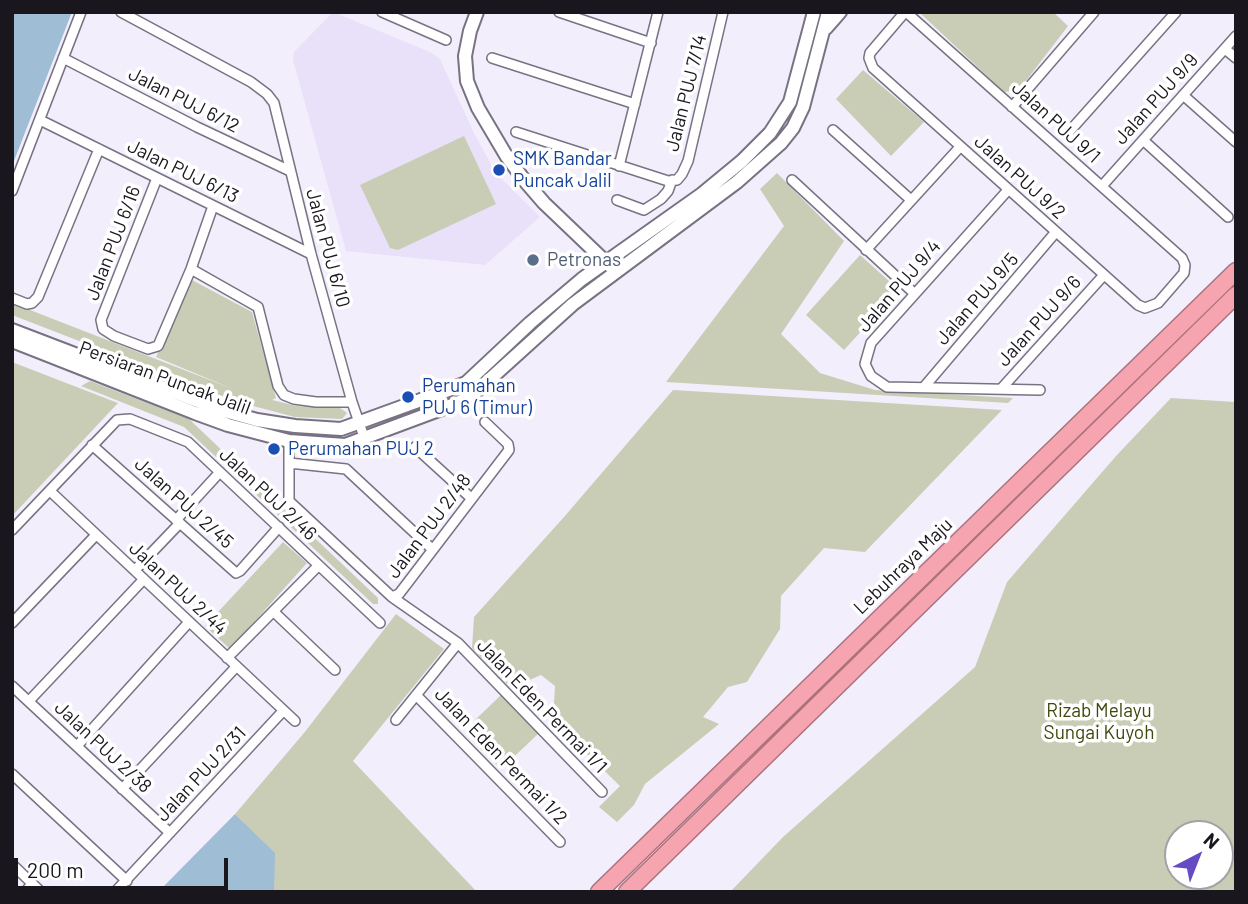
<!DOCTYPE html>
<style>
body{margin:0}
#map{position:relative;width:1248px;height:904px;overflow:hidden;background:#f3eefc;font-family:Barlow,sans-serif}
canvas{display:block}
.frame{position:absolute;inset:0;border:14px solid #19161d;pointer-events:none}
.north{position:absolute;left:1164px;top:820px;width:70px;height:70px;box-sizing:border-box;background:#fff;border:2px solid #a3a2a5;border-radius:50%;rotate:42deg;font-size:19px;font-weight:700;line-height:28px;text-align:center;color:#19161d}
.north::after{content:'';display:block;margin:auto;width:24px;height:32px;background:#664bc4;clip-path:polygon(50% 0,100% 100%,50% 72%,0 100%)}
.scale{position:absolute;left:14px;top:858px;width:214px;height:32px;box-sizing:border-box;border:4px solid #19161d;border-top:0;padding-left:9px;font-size:21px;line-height:24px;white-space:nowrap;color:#19161d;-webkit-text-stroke:5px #fff;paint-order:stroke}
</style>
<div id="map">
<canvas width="1248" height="904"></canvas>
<div class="frame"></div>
<div class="north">N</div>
<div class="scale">200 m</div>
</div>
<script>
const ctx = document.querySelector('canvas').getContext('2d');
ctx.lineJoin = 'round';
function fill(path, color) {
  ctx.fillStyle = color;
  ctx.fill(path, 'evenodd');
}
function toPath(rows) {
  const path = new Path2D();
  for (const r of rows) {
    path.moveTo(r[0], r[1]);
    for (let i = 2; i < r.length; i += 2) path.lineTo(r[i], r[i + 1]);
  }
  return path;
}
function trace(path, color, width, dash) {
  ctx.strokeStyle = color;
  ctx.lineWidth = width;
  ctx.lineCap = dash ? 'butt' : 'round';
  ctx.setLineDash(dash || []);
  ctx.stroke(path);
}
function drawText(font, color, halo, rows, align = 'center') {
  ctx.font = font + ' Barlow,sans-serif';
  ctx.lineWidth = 7;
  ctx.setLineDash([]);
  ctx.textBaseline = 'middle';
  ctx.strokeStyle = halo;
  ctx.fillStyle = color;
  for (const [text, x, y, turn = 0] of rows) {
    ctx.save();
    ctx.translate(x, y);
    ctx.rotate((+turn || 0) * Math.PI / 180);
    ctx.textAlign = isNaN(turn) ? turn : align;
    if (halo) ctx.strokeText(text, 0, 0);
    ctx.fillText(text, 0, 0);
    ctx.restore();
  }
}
fill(toPath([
 [333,12,430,52,440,59,474,133,495,172,540,217,485,265,346,251,293,60,294,52]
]), '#e9e0f9');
fill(toPath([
 [919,12,1053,12,1068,26,1019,90,1004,92],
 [863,70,924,122,891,156,836,99],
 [464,136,496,204,398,250,390,248,360,185],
 [777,173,844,241,781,334,820,373,875,390,1013,398,1008,403,666,382,784,226,760,189],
 [860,255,899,290,844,350,806,315],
 [192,280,252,312,276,398,272,400,297,406,340,408,347,413,342,419,295,417,234,401,12,315,12,303,233,389,156,357],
 [12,362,118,403,12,516],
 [90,381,189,419,378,598,378,604,373,604,184,427,81,386],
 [673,390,1002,410,865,552,824,548,781,596,780,629,747,682,728,687,703,717,719,724,645,784,634,805,617,822,599,807,620,786,553,721,555,686,541,675,511,688,472,648,474,617,564,517],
 [1171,398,1236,402,1236,892,730,892,783,837,975,667,1007,582,1116,456],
 [1178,834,1220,834,1220,876,1178,876],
 [283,542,307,563,230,649,205,626],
 [396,614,444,649,353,761,477,892,274,892,274,853,235,814,304,733],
 [501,695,538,734,501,769,476,744,487,733,475,720]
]), '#c9cdb6');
fill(toPath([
 [12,12,72,12,12,166],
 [235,814,275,853,274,892,171,892,164,886]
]), '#9fbdd5');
const street = toPath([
 [121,12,251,82,267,94,274,103,311,254,352,402,364,437],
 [382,12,446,40],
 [559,12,651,43],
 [905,12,870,53,869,58,873,68,1138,305,1145,308,1158,303,1184,273,1185,265,1182,258,906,12],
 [1225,49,1236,58],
 [63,58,197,127,290,171],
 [492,58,635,104],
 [1183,95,1236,142],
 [1012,107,1094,12],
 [40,120,311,254],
 [833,130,911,200],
 [516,132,668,181,677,180,682,174,688,161,723,12],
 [1068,133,1176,12],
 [1143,140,1228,217],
 [619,166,658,12],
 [157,178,101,320,103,329,114,336,148,349,158,346,191,269,213,206],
 [792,180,915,294],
 [1102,186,1236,36],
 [1008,190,871,343,865,364,871,376,887,387,1040,390],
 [12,191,81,12],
 [617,200,644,210,661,199,668,191,672,180],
 [866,250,960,147],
 [191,269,258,307,278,386,284,395,294,399,316,402,352,402],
 [12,298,27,304,32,303,38,297,99,149],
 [924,387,1055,233],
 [1001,389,1103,276],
 [289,441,289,501,392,597,399,594,509,450,508,444,485,422],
 [92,445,236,573,240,571,279,527],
 [415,447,471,498],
 [289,463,346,469,432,549],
 [50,491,295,721],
 [176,520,220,472],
 [12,530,117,420,130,419,188,442,380,623],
 [135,570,180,523],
 [392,597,458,643,602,792],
 [274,612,335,670],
 [12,623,96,535],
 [227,658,318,566],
 [12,686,170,833],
 [416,695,560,842],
 [29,701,144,579],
 [396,720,458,643],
 [77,746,189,622],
 [12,774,127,881],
 [122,789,236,667],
 [12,864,41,892],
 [25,892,32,884],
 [115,892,283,711]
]);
const secondary = toPath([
 [477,12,470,31,465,56,467,81,478,108,507,157,525,181,544,203,610,266],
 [826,28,840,12],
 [12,330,221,410,257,420,295,426,341,429,451,389,466,383,530,323,582,279,702,194,742,161,770,133,790,102,814,12],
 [12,341,195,413,228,425,289,441,345,445,447,407,469,398,573,304,737,182,781,143,793,128,803,107,828,12]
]);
const highway = toPath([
 [599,892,1236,271],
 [627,892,1236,295]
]);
trace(street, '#787282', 12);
trace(secondary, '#787282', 16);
trace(highway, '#a9727d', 19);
trace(street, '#fff', 9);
trace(secondary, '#fff', 12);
trace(highway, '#f7a4b1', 16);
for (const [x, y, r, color] of [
 [499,170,7,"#1a4fb4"],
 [533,260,7,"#5c6f8a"],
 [408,397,7,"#1a4fb4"],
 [274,449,7,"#1a4fb4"]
]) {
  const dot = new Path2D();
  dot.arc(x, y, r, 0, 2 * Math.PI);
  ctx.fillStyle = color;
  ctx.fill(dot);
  trace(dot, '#fff', 2.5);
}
drawText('19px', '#19161d', '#fff', [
 ["Jalan PUJ 7/14",686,93,-76],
 ["Jalan PUJ 9/9",1156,99,-48],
 ["Jalan PUJ 6/12",184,100,27],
 ["Jalan PUJ 9/1",1056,122,42],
 ["Jalan PUJ 6/13",183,171,26],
 ["Jalan PUJ 9/2",1020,177,42],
 ["Jalan PUJ 6/16",113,243,-69],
 ["Jalan PUJ 6/10",328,248,75],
 ["Jalan PUJ 9/4",899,286,-49],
 ["Jalan PUJ 9/5",977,299,-49],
 ["Jalan PUJ 9/6",1039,321,-48],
 ["Persiaran Puncak Jalil",165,378,20],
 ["Jalan PUJ 2/46",268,494,43],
 ["Jalan PUJ 2/45",184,503,42],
 ["Jalan PUJ 2/48",429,526,-53],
 ["Lebuhraya Maju",903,566,-44],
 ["Jalan PUJ 2/44",178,588,43],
 ["Jalan Eden Permai 1/1",542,706,46],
 ["Jalan PUJ 2/38",103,747,43],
 ["Jalan Eden Permai 1/2",501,756,46],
 ["Jalan PUJ 2/31",201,774,-47]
]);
drawText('19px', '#164399', '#fff', [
 ["SMK Bandar",513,159],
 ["Puncak Jalil",513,181],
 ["Perumahan",422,386],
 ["PUJ 6 (Timur)",422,408],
 ["Perumahan PUJ 2",288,449]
], 'left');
drawText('19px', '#4e5e75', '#fff', [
 ["Petronas",547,260]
], 'left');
drawText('19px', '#41470d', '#fff', [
 ["Rizab Melayu",1099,711],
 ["Sungai Kuyoh",1099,733]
]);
</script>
